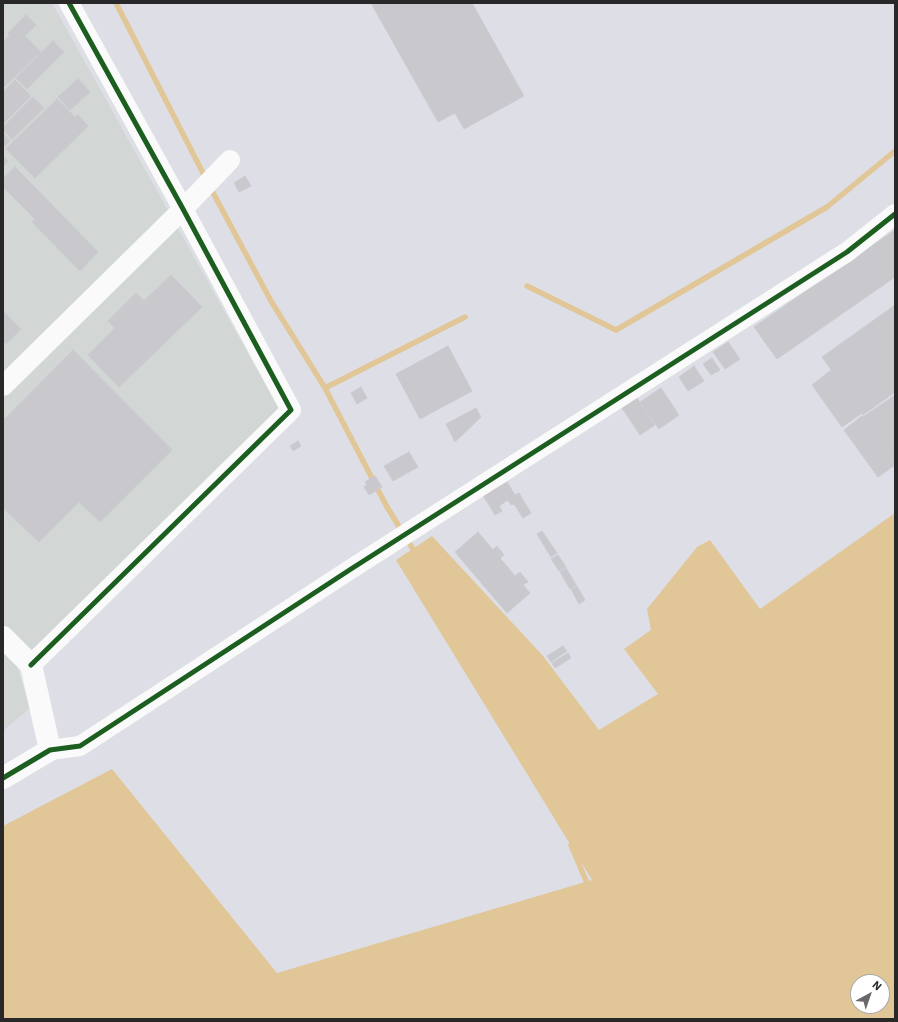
<!DOCTYPE html>
<style>
body{margin:0}
#map{position:relative;width:898px;height:1022px;overflow:hidden;background:#dedfe6;font-family:"IBM Plex Sans",sans-serif}
canvas{display:block}
.frame{position:absolute;inset:0;border:4px solid #282828;pointer-events:none}
.north{position:absolute;left:850px;top:974px;width:40px;height:40px;box-sizing:border-box;background:#fff;border:1px solid #a9a9a9;border-radius:50%;rotate:40deg;font-size:11px;font-weight:700;line-height:16px;text-align:center;color:#282828}
.north::after{content:'';display:block;margin:auto;width:14px;height:18px;background:#68686a;clip-path:polygon(50% 0,100% 100%,50% 72%,0 100%)}
</style>
<div id="map">
<canvas width="898" height="1022"></canvas>
<div class="frame"></div>
<div class="north">N</div>
</div>
<script>
const ctx = document.querySelector('canvas').getContext('2d');
ctx.lineJoin = 'round';
function fill(path, color) {
  ctx.fillStyle = color;
  ctx.fill(path, 'evenodd');
}
function toPath(rows) {
  const path = new Path2D();
  for (const r of rows) {
    path.moveTo(r[0], r[1]);
    for (let i = 2; i < r.length; i += 2) path.lineTo(r[i], r[i + 1]);
  }
  return path;
}
function trace(path, color, width, dash) {
  ctx.strokeStyle = color;
  ctx.lineWidth = width;
  ctx.lineCap = dash ? 'butt' : 'round';
  ctx.setLineDash(dash || []);
  ctx.stroke(path);
}
fill(toPath([
 [3,3,52,3,279,409,17,666,30,708,3,731]
]), '#d2d6d5');
fill(toPath([
 [895,513,895,1019,3,1019,3,826,112,769,277,973,592,880,396,560,432,536,543,656,599,730,658,694,624,649,651,630,647,609,697,547,710,540,760,609],
 [858,982,882,982,882,1006,858,1006]
]), '#e1c698');
trace(toPath([
 [116,3,206,179],
 [210,187,271,301,325,388,387,507,416,554],
 [527,286,616,330,827,207,895,151],
 [325,388,465,317],
 [571,845,589,888]
]), '#e1c698', 5.5);
const building = toPath([
 [371,3,472,3,524,96,464,129,455,113,438,122,371,3],
 [26,15,36,25,16,44,32,60,3,88,3,42,10,35,8,33,26,15],
 [25,36,41,52,32,60,16,44,25,36],
 [53,41,64,52,27,89,16,78,53,41],
 [78,79,90,92,70,110,58,97,78,79],
 [15,80,31,96,3,124,3,92,15,80],
 [33,97,44,108,12,139,3,130,3,127,33,97],
 [57,99,75,117,78,115,88,126,35,178,6,149,57,99],
 [3,133,10,141,3,147,3,133],
 [3,156,8,161,3,167,3,156],
 [15,167,98,252,80,271,32,222,35,219,3,187,3,179,15,167],
 [245,176,251,186,239,192,234,183,245,176],
 [895,230,895,277,777,359,754,327,895,230],
 [171,275,202,307,119,387,88,355,115,328,108,321,136,293,144,301,171,275],
 [895,305,895,392,863,415,822,357,895,305],
 [3,311,21,329,6,344,3,341,3,311],
 [728,342,740,359,725,369,713,352,728,342],
 [448,346,472,391,420,419,396,374,448,346],
 [73,350,172,450,100,522,79,502,39,542,3,508,3,416,5,419,73,350],
 [712,358,720,370,711,375,703,364,712,358],
 [694,366,704,381,688,391,679,377,694,366],
 [831,370,862,413,842,427,812,385,831,370],
 [361,387,367,398,357,404,351,393,361,387],
 [661,388,679,415,659,429,640,402,661,388],
 [895,395,895,462,863,417,895,395],
 [637,398,655,425,640,435,622,408,637,398],
 [476,408,481,417,455,442,446,424,476,408],
 [862,416,895,462,895,465,878,477,844,430,862,416],
 [298,441,301,446,293,451,290,446,298,441],
 [409,452,418,467,393,481,384,466,409,452],
 [375,476,382,487,369,495,364,487,367,485,365,482,375,476],
 [498,482,501,486,507,482,515,495,519,493,531,513,523,518,514,504,511,505,508,500,499,506,502,511,495,515,481,492,498,482],
 [542,531,557,553,551,557,537,534,542,531],
 [478,532,493,550,497,546,504,555,500,558,515,576,520,572,528,582,523,585,530,593,507,613,455,552,478,532],
 [558,555,566,567,559,571,551,559,558,555],
 [566,568,576,585,570,589,560,572,566,568],
 [577,586,585,600,579,604,571,589,577,586],
 [563,646,567,651,551,662,547,656,563,646],
 [568,653,571,658,555,668,552,663,568,653]
]);
fill(building, '#c8c8cd');
trace(building, '#cacbd1', 1);
trace(toPath([
 [3,386,183,209,230,160],
 [31,665,291,410,183,209,69,3],
 [50,750,80,746,351,569,847,252,895,214]
]), '#fafafb', 20);
trace(toPath([
 [3,637,31,665,50,750,3,778]
]), '#fafafb', 22);
trace(toPath([
 [31,665,291,410,183,209,69,3],
 [3,778,50,750,80,746,351,569,847,252,895,214]
]), '#1b5e20', 5);
</script>
